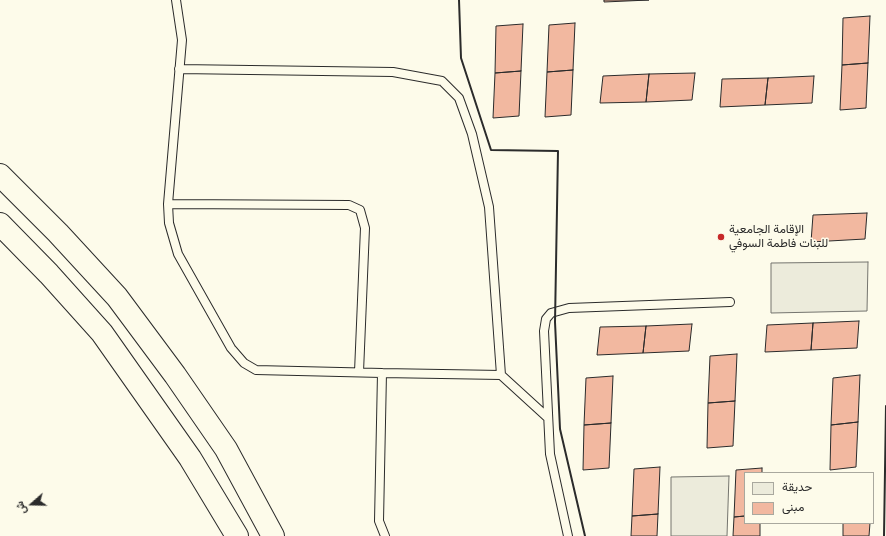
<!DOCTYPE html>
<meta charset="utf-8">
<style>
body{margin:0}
#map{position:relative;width:886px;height:536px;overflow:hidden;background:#fdfbea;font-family:"IBM Plex Sans",Vazirmatn,sans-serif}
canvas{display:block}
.legend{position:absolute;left:744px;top:472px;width:130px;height:52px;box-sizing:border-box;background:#fdfbea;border:1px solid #a9a89e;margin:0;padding:5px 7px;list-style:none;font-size:12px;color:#2b2b2b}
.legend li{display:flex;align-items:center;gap:8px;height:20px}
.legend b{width:20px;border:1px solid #a9a89e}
.north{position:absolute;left:12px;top:484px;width:40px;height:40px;-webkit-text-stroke:3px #fdfbea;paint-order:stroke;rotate:250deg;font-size:11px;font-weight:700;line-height:16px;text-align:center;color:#2b2b2b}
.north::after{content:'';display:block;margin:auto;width:14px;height:18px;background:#2b2b2b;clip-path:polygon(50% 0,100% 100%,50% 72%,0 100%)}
</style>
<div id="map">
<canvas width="886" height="536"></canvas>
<ul class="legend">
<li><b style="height:11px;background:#ecebdb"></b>حديقة</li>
<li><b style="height:11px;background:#f2b8a0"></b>مبنى</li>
</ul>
<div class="north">ش</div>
</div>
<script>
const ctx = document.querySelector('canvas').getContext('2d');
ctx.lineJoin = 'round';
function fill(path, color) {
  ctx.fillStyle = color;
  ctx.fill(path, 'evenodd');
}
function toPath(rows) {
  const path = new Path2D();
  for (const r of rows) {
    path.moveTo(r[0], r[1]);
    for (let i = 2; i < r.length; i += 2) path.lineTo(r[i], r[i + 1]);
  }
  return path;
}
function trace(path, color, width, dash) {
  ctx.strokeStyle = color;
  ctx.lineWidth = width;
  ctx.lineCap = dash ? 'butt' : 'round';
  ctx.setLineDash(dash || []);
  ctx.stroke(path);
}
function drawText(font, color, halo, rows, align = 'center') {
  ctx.font = font + ' "IBM Plex Sans",Vazirmatn,sans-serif';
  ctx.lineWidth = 3;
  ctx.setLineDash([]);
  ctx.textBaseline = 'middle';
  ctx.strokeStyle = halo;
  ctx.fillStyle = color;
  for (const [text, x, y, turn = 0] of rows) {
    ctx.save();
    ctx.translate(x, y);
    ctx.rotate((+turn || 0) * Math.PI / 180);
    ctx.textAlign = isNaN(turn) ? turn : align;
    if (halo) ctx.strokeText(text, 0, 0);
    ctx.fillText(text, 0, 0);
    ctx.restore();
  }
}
const green = toPath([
 [868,262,867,311,771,313,771,263,868,262],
 [729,476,727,536,671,536,671,477,729,476]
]);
fill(green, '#ecebdb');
trace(green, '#74746e', 1);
const building = toPath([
 [604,0,649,0,604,2,604,0],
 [870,16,868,63,842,65,843,18,870,16],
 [575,23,573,70,547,72,549,25,575,23],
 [523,24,521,71,495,73,496,26,523,24],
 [868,63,866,108,840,110,842,65,868,63],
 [573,70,571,115,545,117,547,72,573,70],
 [521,71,519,116,493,118,495,73,521,71],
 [695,73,692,100,646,102,649,74,695,73],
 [649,74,646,102,600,103,603,76,649,74],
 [814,76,812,103,765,105,768,78,814,76],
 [768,78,765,105,720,107,722,79,768,78],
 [867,213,865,239,811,242,813,215,867,213],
 [859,321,857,348,811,350,813,323,859,321],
 [813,323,811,350,765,352,767,325,813,323],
 [692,324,689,351,643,353,646,326,692,324],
 [646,326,643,353,597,355,600,327,646,326],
 [737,354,735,401,708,403,710,356,737,354],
 [860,375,858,422,831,425,833,378,860,375],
 [613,376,611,423,584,425,586,378,613,376],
 [735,401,733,446,707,448,708,403,735,401],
 [858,422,856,467,830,470,831,425,858,422],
 [611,423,609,468,583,470,584,425,611,423],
 [660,467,658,514,632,516,634,469,660,467],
 [762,468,762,473,745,473,745,516,734,517,736,470,762,468],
 [658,514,657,536,631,536,632,516,658,514],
 [745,516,745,523,760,523,760,536,733,536,734,517,745,516],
 [843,523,870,523,869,536,843,536,843,523]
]);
fill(building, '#f2b8a0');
trace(building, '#2b2b2b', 1);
const service = toPath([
 [176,0,182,40,168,204,169,223,178,254,231,348,244,363,256,370,382,373],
 [179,69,393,72,442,81,459,98,472,134,489,207,501,375],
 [168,204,349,205,360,210,365,228,359,372],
 [385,536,379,521,382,373,501,375,547,417],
 [568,536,550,454,544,331,546,319,551,313,569,308,730,302]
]);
const trunk = toPath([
 [0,175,58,233,117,297,175,375,226,449,273,536],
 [0,224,49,274,102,333,190,458,237,536]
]);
trace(service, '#2b2b2b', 10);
trace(trunk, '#2b2b2b', 24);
trace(service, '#fdfbea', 8);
trace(trunk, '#fdfbea', 22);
trace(toPath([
 [459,0,461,58,491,150,558,151,555,322,560,429,585,536],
 [884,536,886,406]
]), '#2b2b2b', 2);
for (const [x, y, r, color] of [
 [721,237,4,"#c62828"]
]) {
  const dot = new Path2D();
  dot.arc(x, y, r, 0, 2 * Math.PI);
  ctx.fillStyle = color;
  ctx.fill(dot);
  trace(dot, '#fdfbea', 1.5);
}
drawText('12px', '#2b2b2b', '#fdfbea', [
 ["الإقامة الجامعية",729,230],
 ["للبنات فاطمة السوفي",729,244]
], 'left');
</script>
